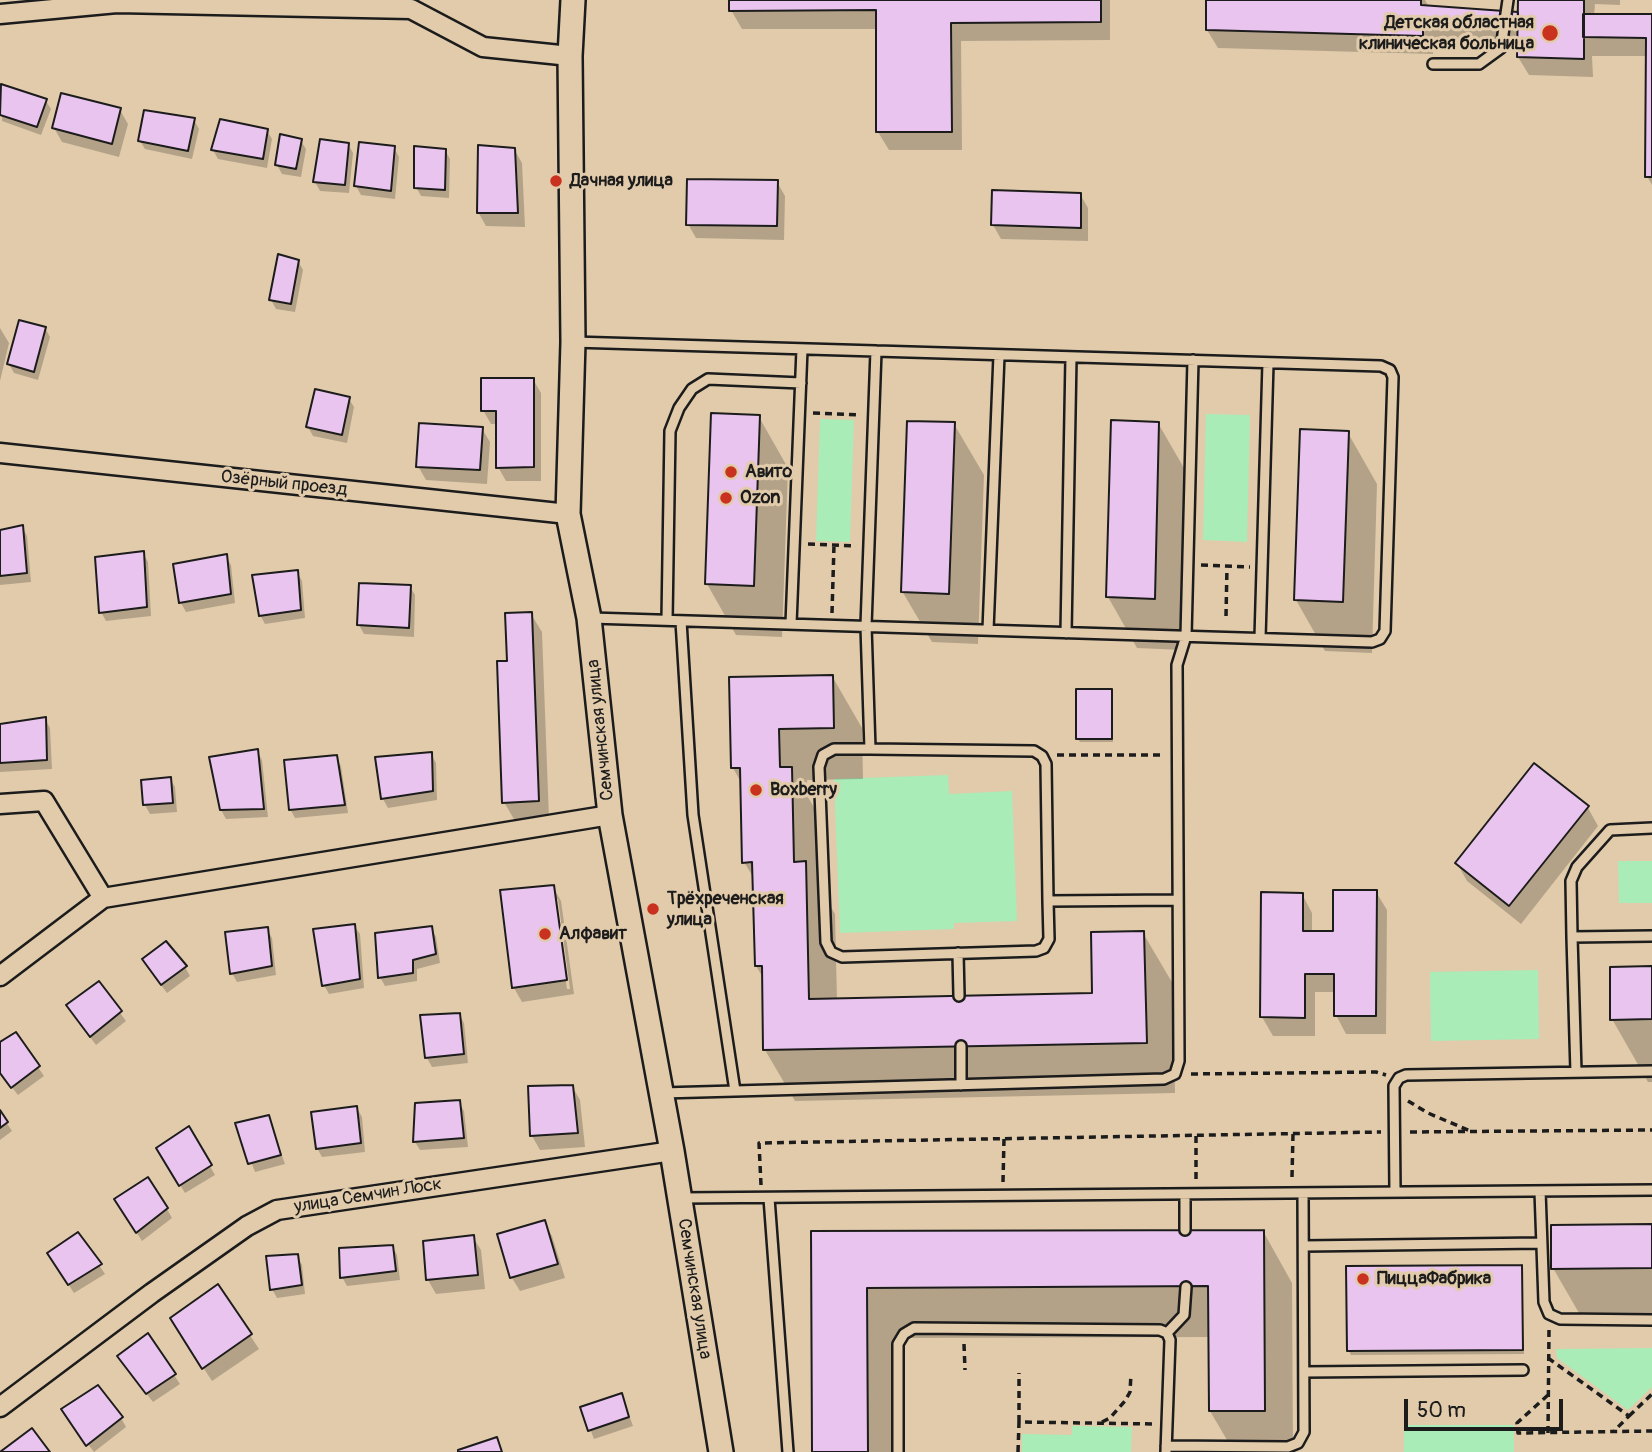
<!DOCTYPE html>
<meta charset="utf-8">
<style>
body{margin:0}
#map{position:relative;width:1652px;height:1452px;overflow:hidden;background:#e1cbab;font-family:Pangolin,sans-serif}
canvas{display:block}
.scale{position:absolute;left:1404px;top:1399px;width:159px;height:32px;box-sizing:border-box;border:4px solid #1c1c1c;border-top:0;padding-left:9px;font-size:21px;line-height:24px;white-space:nowrap;color:#1c1c1c;-webkit-text-stroke:5px #e1cbab;paint-order:stroke}
</style>
<div id="map">
<canvas width="1652" height="1452"></canvas>
<div class="scale">50 m</div>
</div>
<script>
const ctx = document.querySelector('canvas').getContext('2d');
ctx.lineJoin = 'round';
function fill(path, color) {
  ctx.fillStyle = color;
  ctx.fill(path, 'evenodd');
}
function toPath(rows) {
  const path = new Path2D();
  for (const r of rows) {
    path.moveTo(r[0], r[1]);
    for (let i = 2; i < r.length; i += 2) path.lineTo(r[i], r[i + 1]);
  }
  return path;
}
function trace(path, color, width, dash) {
  ctx.strokeStyle = color;
  ctx.lineWidth = width;
  ctx.lineCap = dash ? 'butt' : 'round';
  ctx.setLineDash(dash || []);
  ctx.stroke(path);
}
function drawText(font, color, halo, rows, align = 'center') {
  ctx.font = font + ' Pangolin,sans-serif';
  ctx.lineWidth = 6;
  ctx.setLineDash([]);
  ctx.textBaseline = 'middle';
  ctx.strokeStyle = halo;
  ctx.fillStyle = color;
  for (const [text, x, y, turn = 0] of rows) {
    ctx.save();
    ctx.translate(x, y);
    ctx.rotate((+turn || 0) * Math.PI / 180);
    ctx.textAlign = isNaN(turn) ? turn : align;
    if (halo) ctx.strokeText(text, 0, 0);
    ctx.fillText(text, 0, 0);
    ctx.restore();
  }
}
fill(toPath([
 [1206,414,1250,415,1247,542,1203,540],
 [820,419,854,420,850,542,816,541],
 [948,775,949,794,1012,791,1017,921,954,923,954,929,840,933,834,779],
 [1652,861,1652,903,1619,903,1618,861],
 [1538,970,1539,1039,1431,1041,1430,972],
 [1652,1348,1652,1387,1628,1410,1557,1358,1556,1349],
 [1404,1425,1514,1425,1514,1452,1404,1452],
 [1072,1426,1132,1427,1131,1452,1022,1452,1022,1434,1072,1435]
]), '#a9ecb7');
fill(toPath([
 [731,0,1110,0,1110,40,961,41,962,150,889,150,878,132,878,29,742,29,731,10],
 [1208,0,1425,0,1429,7,1519,14,1520,0,1620,0,1620,5,1595,4,1594,16,1652,16,1652,185,1647,176,1648,56,1592,56,1593,77,1529,75,1518,57,1519,47,1433,43,1433,54,1218,48,1207,30],
 [3,87,46,101,51,109,41,135,2,121],
 [120,110,128,124,119,157,62,142,54,128],
 [194,120,199,129,192,159,145,149,140,141],
 [267,131,272,139,267,168,218,159,213,150],
 [301,141,306,149,301,177,282,174,277,165],
 [348,144,353,153,349,193,320,191,315,182],
 [394,148,399,157,395,199,361,195,356,186],
 [514,149,522,163,525,227,486,226,478,212],
 [445,150,450,159,449,198,421,196,416,187],
 [777,182,785,196,784,240,696,238,688,224],
 [1080,194,1088,208,1088,241,1001,239,993,225],
 [298,261,303,270,295,312,276,309,271,300],
 [0,328,9,343,0,381],
 [45,328,50,337,38,380,14,373,9,364],
 [533,379,541,393,541,481,506,481,498,467,498,424,491,424,483,410],
 [349,399,354,407,347,443,313,436,308,427],
 [759,417,788,468,782,637,736,635,707,584],
 [1158,423,1188,475,1183,650,1137,648,1108,597],
 [954,424,984,475,978,644,932,642,902,591],
 [482,429,490,442,487,484,426,480,418,466],
 [1348,433,1377,484,1372,653,1325,651,1296,600],
 [22,527,27,536,31,582,0,585,0,531],
 [143,553,148,562,151,616,106,621,101,612],
 [226,556,231,565,235,603,186,612,181,603,175,566],
 [297,572,302,581,305,618,265,624,260,615],
 [410,587,415,595,414,637,364,634,359,625],
 [531,614,542,632,549,819,515,821,504,802,509,663],
 [832,676,862,728,863,779,807,780,808,797,821,820,822,892,835,914,837,1000,1094,995,1143,933,1173,984,1175,1093,795,1101,765,1050,764,979,756,966,755,880,744,862,742,784,733,768],
 [1111,691,1113,742,1080,742,1077,738],
 [45,719,50,728,52,769,0,772,0,726],
 [257,751,262,760,268,817,226,819,221,810],
 [431,754,436,763,437,800,388,808,383,799],
 [336,757,341,766,348,813,295,818,290,809],
 [170,779,175,787,177,812,150,814,145,805,143,781],
 [1588,808,1598,826,1521,924,1467,881,1457,863],
 [553,887,561,901,574,994,522,1002,514,988,502,891],
 [554,899,558,899,570,989,567,989],
 [1376,892,1387,910,1386,1034,1346,1034,1336,1015,1336,992,1315,992,1315,1036,1273,1036,1262,1017,1302,894,1312,913,1312,932,1335,932],
 [354,926,360,934,364,988,329,994,324,985],
 [431,928,436,937,440,963,417,969,417,981,385,986,380,977],
 [267,929,272,938,276,975,237,982,232,973],
 [185,967,190,976,167,993,149,969],
 [1652,968,1652,1082,1648,1082,1612,1019],
 [98,983,126,1021,96,1045,73,1014],
 [459,1014,464,1023,468,1063,432,1067,427,1058,422,1016],
 [15,1034,44,1076,18,1095,0,1072,0,1044],
 [572,1086,580,1100,585,1147,540,1150,532,1136,530,1087],
 [459,1102,464,1111,468,1147,420,1150,415,1142],
 [357,1108,362,1117,365,1152,322,1157,317,1148],
 [0,1113,12,1131,0,1140],
 [268,1117,285,1164,255,1172,237,1125],
 [188,1129,215,1175,185,1193,158,1149],
 [121,1208,167,1209,172,1218,142,1241],
 [544,1222,552,1236,565,1278,520,1291,512,1278,499,1236],
 [1652,1226,1652,1319,1583,1320,1553,1268],
 [1263,1231,1292,1283,1293,1452,1234,1452,1210,1411,1210,1337,895,1338,896,1452,814,1452,813,1233],
 [78,1234,105,1274,74,1293,54,1262],
 [473,1237,481,1250,485,1289,436,1294,428,1280,425,1243],
 [392,1246,397,1255,400,1280,347,1286,342,1277],
 [297,1256,302,1265,305,1294,277,1298,272,1289],
 [1521,1266,1524,1354,1351,1355,1349,1351,1348,1267],
 [218,1287,259,1349,212,1381,180,1332],
 [147,1335,180,1384,153,1402,124,1365],
 [622,1396,633,1426,594,1439,582,1408],
 [121,1418,126,1427,94,1452,69,1419]
]), '#0003');
const building = toPath([
 [729,0,1101,0,1101,22,951,23,952,132,876,132,876,10,729,11,729,0],
 [1206,0,1421,0,1421,5,1518,12,1518,29,1423,25,1423,36,1206,30,1206,0],
 [1518,0,1584,0,1584,59,1517,57,1518,0],
 [1583,14,1652,14,1652,177,1645,177,1646,38,1583,37,1583,14],
 [1,84,47,99,37,127,0,115,1,84],
 [61,93,121,108,112,144,52,128,61,93],
 [144,110,195,118,188,151,138,141,144,110],
 [220,119,268,129,263,159,211,150,220,119],
 [280,134,302,139,296,169,275,165,280,134],
 [320,139,349,143,345,185,313,182,320,139],
 [359,142,395,146,391,191,354,186,359,142],
 [478,145,515,148,518,213,477,213,478,145],
 [414,146,446,149,445,190,414,188,414,146],
 [687,179,778,180,777,226,686,225,687,179],
 [992,190,1081,193,1081,228,991,225,992,190],
 [278,254,299,260,291,304,269,300,278,254],
 [19,320,46,327,34,372,7,364,19,320],
 [481,378,534,378,534,467,496,468,496,411,481,411,481,378],
 [315,389,350,397,342,435,306,427,315,389],
 [711,413,760,415,754,586,705,584,711,413],
 [1111,420,1159,422,1155,599,1106,597,1111,420],
 [907,421,955,422,949,594,901,592,907,421],
 [419,423,483,427,480,470,416,467,419,423],
 [1300,429,1349,431,1343,602,1294,600,1300,429],
 [23,525,27,573,0,576,0,530,23,525],
 [144,551,147,607,99,613,95,557,144,551],
 [227,554,231,594,179,603,173,564,227,554],
 [298,570,301,610,259,616,252,575,298,570],
 [359,583,411,585,409,628,357,625,359,583],
 [532,612,539,801,502,803,497,661,507,661,505,613,532,612],
 [833,675,834,728,779,729,780,767,792,767,794,862,806,861,809,999,1092,993,1091,932,1144,931,1147,1043,763,1050,762,966,755,966,752,862,742,863,740,768,731,768,729,677,833,675],
 [1076,689,1112,689,1112,739,1076,739,1076,689],
 [46,717,47,760,0,763,0,724,46,717],
 [258,749,264,809,220,810,209,757,258,749],
 [432,752,433,791,381,799,375,757,432,752],
 [337,755,345,805,289,810,284,760,337,755],
 [1534,763,1589,806,1509,906,1455,863,1534,763],
 [171,777,173,803,143,805,141,780,171,777],
 [554,885,567,980,512,988,500,890,554,885],
 [1333,890,1377,890,1376,1016,1334,1016,1334,974,1305,974,1305,1018,1260,1017,1261,892,1303,893,1303,931,1333,931,1333,890],
 [355,924,360,979,322,986,313,929,355,924],
 [432,926,436,954,413,960,413,973,378,978,375,933,432,926],
 [268,927,272,966,230,974,225,932,268,927],
 [166,941,187,966,161,985,142,959,166,941],
 [1652,966,1652,1019,1610,1020,1610,967,1652,966],
 [99,981,122,1011,90,1037,66,1005,99,981],
 [460,1013,464,1054,425,1058,420,1015,460,1013],
 [16,1032,40,1066,11,1088,0,1073,0,1042,16,1032],
 [573,1085,578,1133,530,1136,528,1086,573,1085],
 [460,1100,464,1138,413,1142,415,1103,460,1100],
 [357,1106,361,1143,316,1149,311,1112,357,1106],
 [0,1110,8,1122,0,1128,0,1110],
 [269,1115,281,1155,248,1164,235,1123,269,1115],
 [189,1126,212,1165,179,1186,156,1148,189,1126],
 [148,1177,168,1208,136,1233,114,1199,148,1177],
 [545,1220,558,1264,510,1278,497,1234,545,1220],
 [1652,1224,1652,1268,1551,1269,1551,1225,1652,1224],
 [1264,1230,1265,1411,1209,1411,1208,1286,867,1288,868,1452,812,1452,811,1231,1264,1230],
 [78,1232,102,1264,68,1285,47,1253,78,1232],
 [474,1235,478,1275,426,1280,423,1241,474,1235],
 [393,1245,396,1271,340,1278,339,1248,393,1245],
 [298,1254,302,1285,270,1290,266,1256,298,1254],
 [1522,1265,1523,1350,1347,1351,1346,1266,1522,1265],
 [218,1284,252,1334,202,1369,170,1318,218,1284],
 [148,1333,176,1374,146,1394,117,1356,148,1333],
 [98,1385,123,1417,86,1446,61,1409,98,1385],
 [622,1393,629,1417,588,1431,580,1407,622,1393],
 [32,1428,50,1452,0,1452,32,1428],
 [497,1437,502,1452,458,1452,458,1450,497,1437]
]);
fill(building, '#e9c4ee');
trace(building, '#1c1c1c', 2);
const service = toPath([
 [1433,64,1479,64,1501,48,1508,0],
 [573,342,1381,366,1390,370,1393,377,1385,631,1380,639,1372,642,591,618],
 [876,351,866,626,870,749,1034,751,1042,756,1046,764,1048,901],
 [667,620,670,431,679,408,692,389,708,379,801,383],
 [791,624,802,349],
 [988,630,999,355],
 [1066,633,1071,357],
 [1260,638,1268,363],
 [870,749,834,749,823,755,819,767,826,942,831,952,842,957,1036,951,1044,948,1049,939,1048,901,1178,900],
 [1572,937,1571,881,1577,867,1610,830,1652,828],
 [958,953,959,996],
 [961,1046,961,1085],
 [1576,1072,1572,937,1652,936],
 [735,1091,1164,1079,1175,1074,1179,1061,1177,665,1186,636,1193,360],
 [662,1093,735,1091,693,815,681,621],
 [1540,1191,1544,1302,1549,1314,1560,1319,1652,1320],
 [1395,1192,1394,1086,1399,1078,1406,1075,1652,1071],
 [1185,1194,1185,1230],
 [681,1198,1652,1190],
 [769,1198,788,1452],
 [1304,1246,1541,1243],
 [1167,1333,1184,1315,1186,1287],
 [1304,1372,1523,1370],
 [1166,1446,1288,1447,1298,1443,1304,1432,1303,1193],
 [898,1452,898,1344,904,1334,914,1328,1160,1330,1167,1333,1170,1340,1166,1452]
]);
const minor = toPath([
 [0,14,117,3,411,9,483,47,570,56],
 [0,453,568,514],
 [0,804,44,801,103,898],
 [0,976,103,898,610,815],
 [0,1407,152,1293,247,1226,277,1210,672,1151]
]);
const tertiary = toPath([
 [573,0,570,56,573,342,568,514,589,618,610,815,672,1151,721,1452]
]);
trace(service, '#1c1c1c', 14);
trace(minor, '#1c1c1c', 23);
trace(tertiary, '#1c1c1c', 28);
trace(toPath([
 [813,413,861,415],
 [808,544,856,546],
 [1201,565,1250,567],
 [832,613,834,545],
 [1226,616,1227,566],
 [1057,755,1164,755],
 [1191,1074,1376,1072,1386,1075],
 [1408,1101,1428,1113,1470,1131],
 [1410,1132,1652,1130],
 [1292,1177,1293,1134],
 [1196,1179,1196,1136],
 [1003,1182,1004,1139],
 [761,1185,759,1143,1381,1132],
 [964,1344,965,1370],
 [1548,1358,1629,1416,1614,1431],
 [1548,1395,1517,1423,1518,1433,1652,1431],
 [1629,1416,1652,1394],
 [1019,1422,1019,1373],
 [1102,1422,1110,1418,1125,1401,1130,1392,1131,1374],
 [1548,1433,1549,1330],
 [1018,1452,1019,1422,1155,1424]
]), '#1c1c1c', 3.5, [7, 5]);
trace(service, '#e1cbab', 9);
trace(minor, '#e1cbab', 18);
trace(tertiary, '#e1cbab', 23);
for (const [x, y, r, color] of [
 [1550,33,9,"#c8321e"],
 [556,181,7,"#c8321e"],
 [731,472,7,"#c8321e"],
 [726,498,7,"#c8321e"],
 [756,790,7,"#c8321e"],
 [653,909,7,"#c8321e"],
 [545,934,7,"#c8321e"],
 [1363,1279,7,"#c8321e"]
]) {
  const dot = new Path2D();
  dot.arc(x, y, r, 0, 2 * Math.PI);
  ctx.fillStyle = color;
  ctx.fill(dot);
  trace(dot, '#e1cbab', 2.5);
}
drawText('bold 18px', '#1c1c1c', '#e1cbab', [
 ["Детская областная",1534,23,"right"],
 ["клиническая больница",1534,44,"right"],
 ["Дачная улица",570,181],
 ["Авито",745,472],
 ["Ozon",740,498],
 ["Boxberry",770,790],
 ["Трёхреченская",667,899],
 ["улица",667,920],
 ["Алфавит",559,934],
 ["ПиццаФабрика",1377,1279]
], 'left');
drawText('18px', '#1c1c1c', '#e1cbab', [
 ["Озёрный проезд",284,484,6],
 ["Семчинская улица",601,730,-96],
 ["улица Семчин Лоск",368,1196,-9],
 ["Семчинская улица",694,1289,81]
]);
</script>
